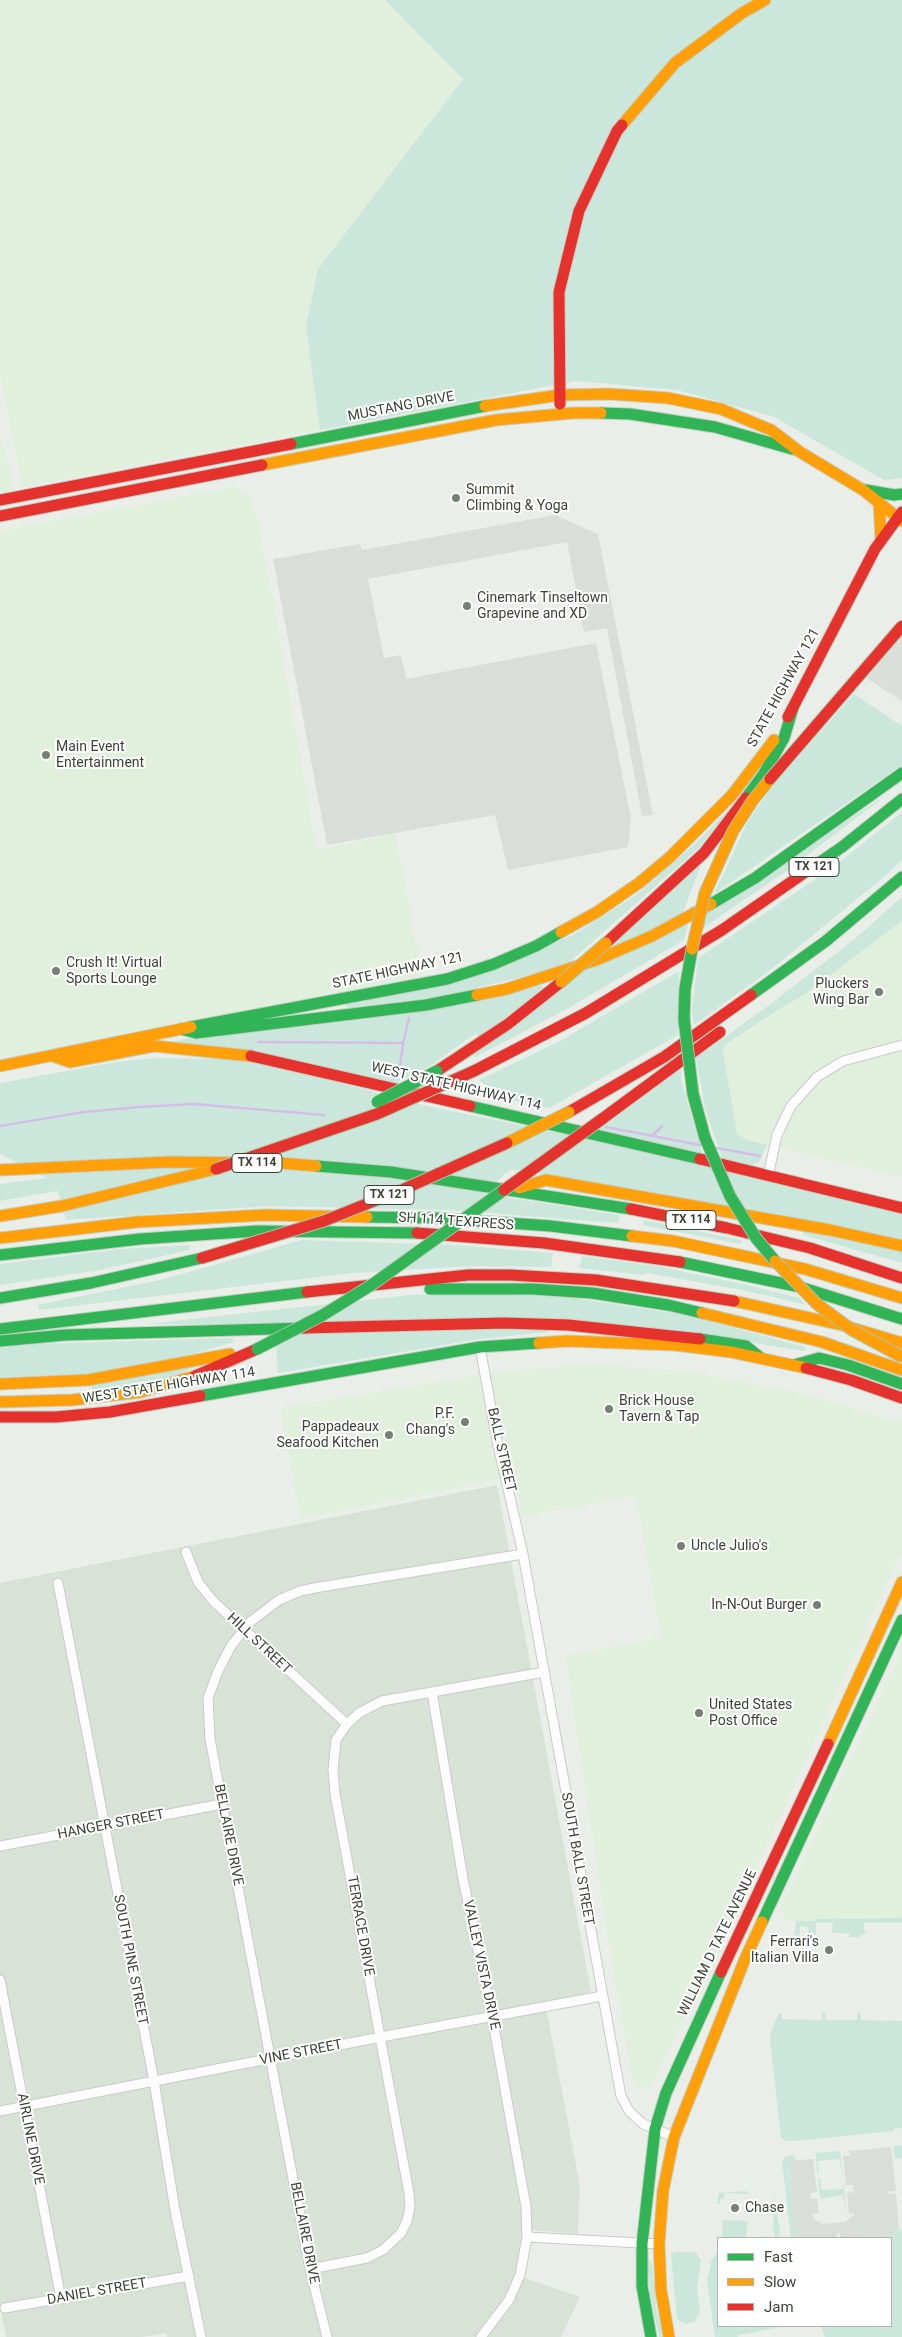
<!DOCTYPE html>
<style>
body{margin:0}
#map{position:relative;width:902px;height:2337px;overflow:hidden;background:#e9eee9;font-family:Roboto,sans-serif}
canvas{display:block}
.legend{position:absolute;left:717px;top:2237px;width:175px;height:90px;box-sizing:border-box;background:#fff;border:1px solid #b0b4af;margin:0;padding:6px 9px;list-style:none;font-size:15px;color:#394436}
.legend li{display:flex;align-items:center;gap:10px;height:25px}
.legend b{width:25px;border:1px solid #b0b4af}
</style>
<div id="map">
<canvas width="902" height="2337"></canvas>
<ul class="legend">
<li><b style="height:6px;background:#30b455"></b>Fast</li>
<li><b style="height:6px;background:#ff9f0a"></b>Slow</li>
<li><b style="height:6px;background:#e5322d"></b>Jam</li>
</ul>
</div>
<script>
const ctx = document.querySelector('canvas').getContext('2d');
ctx.lineJoin = 'round';
function fill(path, color) {
  ctx.fillStyle = color;
  ctx.fill(path, 'evenodd');
}
function toPath(rows) {
  const path = new Path2D();
  for (const r of rows) {
    path.moveTo(r[0], r[1]);
    for (let i = 2; i < r.length; i += 2) path.lineTo(r[i], r[i + 1]);
  }
  return path;
}
function trace(path, color, width, dash) {
  ctx.strokeStyle = color;
  ctx.lineWidth = width;
  ctx.lineCap = dash ? 'butt' : 'round';
  ctx.setLineDash(dash || []);
  ctx.stroke(path);
}
function drawText(font, color, halo, rows, align = 'center') {
  ctx.font = font + ' Roboto,sans-serif';
  ctx.lineWidth = 4;
  ctx.setLineDash([]);
  ctx.textBaseline = 'middle';
  ctx.strokeStyle = halo;
  ctx.fillStyle = color;
  for (const [text, x, y, turn = 0] of rows) {
    ctx.save();
    ctx.translate(x, y);
    ctx.rotate((+turn || 0) * Math.PI / 180);
    ctx.textAlign = isNaN(turn) ? turn : align;
    if (halo) ctx.strokeText(text, 0, 0);
    ctx.fillText(text, 0, 0);
    ctx.restore();
  }
}
fill(toPath([
 [497,1485,591,1992,545,2002,580,2186,578,2234,533,2230,525,2278,580,2297,561,2337,167,2337,166,2333,142,2337,6,2337,0,2306,0,1583]
]), '#d8e2d7');
fill(toPath([
 [0,0,385,0,463,78,318,269,306,326,320,430,22,487,0,377],
 [0,432,15,490,0,493],
 [234,487,252,498,269,578,317,851,395,833,423,976,0,1058,0,531],
 [902,921,902,1177,748,1140,737,1134,723,1051,725,1045,765,1018,805,994],
 [592,1364,686,1371,805,1394,902,1423,902,1550,779,1820,651,2088,636,2086,632,2076,615,1983,565,1656,661,1638,636,1496,521,1516,514,1476,300,1519,280,1408,506,1371],
 [902,1650,902,1918,815,1919,815,1921,796,1921,785,1919,784,1915,779,1912,784,1901]
]), '#e1f0dd');
fill(toPath([
 [902,636,902,701,866,678]
]), '#dae0d9');
fill(toPath([
 [385,0,902,0,902,478,884,480,774,417,677,390,576,381,320,430,306,326,318,269,463,79],
 [854,694,902,726,902,765,714,894,748,821,776,782],
 [892,791,786,871,703,928,707,913],
 [730,808,700,847,565,966,448,995,347,1009,346,1004,503,966,573,935,636,895,697,842],
 [902,812,902,860,885,876,773,968,694,1025,692,1010,698,958,832,868],
 [701,865,682,915,605,952],
 [902,897,902,921,805,994,765,1018,725,1045,723,1051,737,1134,748,1140,767,1145,759,1162,751,1165,722,1158,705,1108,696,1058,768,1006,857,937],
 [688,924,684,940,567,1009,475,1057,473,1053,583,971],
 [679,971,678,1035,549,1108,504,1098,479,1080,560,1041],
 [542,985,544,990,478,1037,476,1033,430,1066,396,1083,173,1041],
 [155,1058,236,1059,288,1069,427,1106,608,1143,902,1214,902,1240,782,1216,510,1169,484,1194,620,1215,618,1223,448,1210,268,1206,66,1220,58,1191,0,1201,0,1184,47,1178,0,1154,0,1083,116,1062],
 [681,1069,681,1080,703,1155,599,1129],
 [644,1220,742,1240,741,1244,642,1225],
 [804,1231,902,1252,902,1263,803,1235],
 [302,1240,455,1245,553,1253,551,1267,473,1266,352,1273,39,1310,38,1305,160,1280],
 [190,1245,190,1250,100,1270,0,1285,0,1264,121,1249],
 [582,1256,662,1267,747,1285,800,1298,806,1305,747,1291,646,1273,644,1275,579,1268],
 [476,1293,573,1298,686,1315,805,1347,804,1351,668,1329,146,1324,410,1295],
 [549,1329,549,1332,479,1339,278,1373,275,1333],
 [232,1338,234,1342,189,1355,92,1374,0,1377,0,1345],
 [196,1366,172,1378,92,1394,92,1384],
 [902,1918,902,1923,864,1923,864,1930,867,1932,858,1937,849,1937,849,1933,832,1933,833,1923,816,1923,816,1935,808,1935,808,1927,800,1926,800,1935,794,1936,796,1921,814,1921,815,1919],
 [822,2012,825,2013,826,2020,857,2020,857,2013,861,2013,861,2020,902,2021,902,2128,894,2129,894,2131,794,2141,786,2141,781,2138,770,2040,771,2032,779,2013,782,2015,782,2019,822,2020],
 [902,2145,902,2158,895,2159,893,2146],
 [840,2151,843,2178,839,2159,818,2161,819,2172,817,2173,816,2153],
 [793,2155,796,2159,789,2165,797,2237,804,2236,804,2238,791,2238,782,2161,785,2157],
 [818,2178,820,2178,821,2190,843,2189,843,2179,847,2219,843,2195,820,2199],
 [745,2191,751,2194,724,2193,723,2201,720,2197,720,2204,717,2204,719,2193],
 [774,2195,780,2231,779,2236,775,2237,773,2230],
 [723,2220,748,2221,746,2238,722,2238],
 [902,2227,902,2337,825,2337,821,2326,891,2326,891,2238,855,2238,859,2238,859,2231,866,2236,866,2230,867,2237,894,2234,894,2231,901,2230],
 [675,2252,695,2252,701,2260,697,2288,700,2313,694,2322,685,2324,677,2319,671,2254],
 [718,2252,718,2326,787,2326,738,2335,738,2337,715,2337,707,2281,712,2259],
 [649,2258,652,2264,657,2312,664,2337,659,2337,652,2307,647,2263]
]), '#cbe7db');
fill(toPath([
 [555,515,598,534,653,815,642,816,607,628,584,632,567,542,368,579,384,658,401,655,406,679,596,643,631,819,628,847,508,870,495,815,327,845,273,559,360,544,362,550],
 [891,2147,896,2191,888,2192,889,2194,896,2194,899,2230,894,2231,894,2234,867,2237,866,2230,866,2236,860,2237,859,2231,859,2238,841,2238,839,2233,837,2233,837,2238,796,2237,789,2161,813,2159,817,2192,810,2193,811,2199,817,2198,819,2213,812,2214,814,2219,822,2224,845,2222,855,2214,849,2213,847,2193,854,2192,853,2185,846,2185,843,2156,850,2156,848,2151]
]), '#daded9');
trace(toPath([
 [258,1042,403,1043],
 [399,1075,403,1043,409,1018],
 [0,1126,84,1112,139,1107,194,1104,324,1115],
 [606,1127,700,1145],
 [652,1136,662,1126],
 [717,1148,760,1156]
]), '#d5bde9', 2.5);
const street = toPath([
 [768,1176,777,1135,791,1106,817,1077,843,1061,902,1045],
 [480,1347,497,1441,523,1554,621,2096,629,2111,643,2124,674,2137],
 [186,1552,198,1582,214,1602,347,1724],
 [58,1583,154,2081,175,2210,201,2337],
 [432,1692,463,1879,492,2016,526,2207,527,2237,520,2275,509,2300,481,2337],
 [0,1846,222,1804],
 [0,1980,61,2299],
 [0,2111,381,2037,602,1996],
 [527,2237,659,2244],
 [310,2269,367,2258,383,2250,401,2233,407,2221,410,2207,409,2193,335,1794,333,1770,336,1740,347,1724,359,1713,382,1701,544,1672],
 [5,2308,189,2276],
 [327,2337,310,2269,210,1739,208,1698,218,1671,231,1646,250,1622,279,1600,300,1591,320,1587,523,1554]
]);
const fast = toPath([
 [601,413,630,414,715,427,792,449],
 [291,444,485,406],
 [866,490,894,495,902,494],
 [746,798,763,775,784,738,793,708],
 [804,873,842,847,902,799],
 [711,904,755,878,902,773],
 [751,995,826,941,902,877],
 [191,1027,447,979,494,964,536,946,561,932],
 [181,1029,196,1033,426,1005,477,995],
 [470,1106,700,1159],
 [316,1166,391,1172,631,1209],
 [367,1217,436,1218,551,1226,632,1236],
 [0,1255,140,1239,257,1231,417,1233],
 [680,1262,800,1287,902,1319],
 [430,1289,533,1289,592,1293,668,1305,702,1313],
 [0,1298,91,1283,202,1258],
 [0,1329,307,1292],
 [700,1339,746,1346,761,1358],
 [0,1341,65,1335,305,1328],
 [794,1365,819,1358,848,1365,902,1384],
 [200,1396,480,1347,539,1343],
 [762,1922,902,1620],
 [651,2337,642,2286,642,2244,655,2129,666,2093,721,1972]
]);
const slow = toPath([
 [622,125,675,63,742,13,765,0],
 [485,406,560,395,609,394,668,398,721,409,771,430,800,452,863,490,902,521],
 [262,465,496,420,573,413,601,413],
 [879,502,881,539],
 [561,932,597,912,639,883,669,858,732,795,774,740],
 [477,995,507,989,599,959,652,936,711,904],
 [53,1056,70,1062,154,1046,251,1056],
 [0,1066,191,1027],
 [0,1170,169,1162,280,1163,316,1166],
 [519,1188,546,1180,830,1230,902,1246],
 [0,1216,62,1206,216,1169],
 [632,1236,673,1241,805,1269,902,1298],
 [0,1238,137,1222,265,1215,367,1217],
 [734,1301,842,1325,902,1343],
 [702,1313,822,1342,902,1370],
 [539,1343,567,1341,675,1345,731,1352,806,1368],
 [0,1384,88,1380,230,1354],
 [0,1402,72,1400,141,1392,195,1376],
 [828,1744,902,1582],
 [669,2337,661,2290,659,2244,663,2191,674,2137,745,1959,762,1922]
]);
const jam = toPath([
 [560,404,559,292,579,211,617,131,622,125],
 [0,500,291,444],
 [0,516,262,465],
 [788,717,875,549,902,512],
 [606,943,704,853,746,798],
 [251,1056,470,1106],
 [437,1071,508,1024,561,982],
 [474,1071,586,1013,722,930,804,873],
 [569,1112,664,1057,751,995],
 [602,1119,720,1032],
 [700,1159,902,1208],
 [631,1209,727,1228,810,1248,902,1278],
 [417,1233,544,1243,680,1262],
 [307,1292,468,1275,510,1275,596,1280,734,1301],
 [305,1328,504,1323,568,1325,700,1339],
 [806,1368,851,1380,902,1398],
 [195,1376,257,1349],
 [0,1417,56,1417,110,1412,200,1396],
 [721,1972,828,1744]
]);
trace(street, '#c7ccc7', 11);
trace(fast, '#c4cfc3', 13);
trace(slow, '#c4cfc3', 13);
trace(jam, '#c4cfc3', 13);
trace(street, '#fcfcfc', 9);
trace(fast, '#30b455', 11);
trace(slow, '#ff9f0a', 11);
trace(jam, '#e5322d', 11);
const fastBridge = toPath([
 [692,949,685,989,684,1019,693,1094,705,1138,730,1196,756,1238,775,1261],
 [377,1102,437,1071],
 [257,1349,323,1315,373,1284,504,1190]
]);
const slowBridge = toPath([
 [692,949,705,893,733,831,753,800,770,779],
 [561,982,606,943],
 [507,1143,569,1112],
 [775,1261,817,1304,852,1330,902,1357]
]);
const jamBridge = toPath([
 [770,779,902,626],
 [216,1169,377,1114,474,1071],
 [504,1190,602,1119],
 [202,1258,324,1221,404,1189,507,1143]
]);
trace(fastBridge, '#acc4a6', 13, []);
trace(slowBridge, '#acc4a6', 13, []);
trace(jamBridge, '#acc4a6', 13, []);
trace(fastBridge, '#30b455', 11);
trace(slowBridge, '#ff9f0a', 11);
trace(jamBridge, '#e5322d', 11);
for (const [x, y, r, color] of [
 [456,498,5,"#778075"],
 [467,606,5,"#778075"],
 [46,755,5,"#778075"],
 [56,971,5,"#778075"],
 [879,992,5,"#778075"],
 [609,1409,5,"#778075"],
 [465,1422,5,"#778075"],
 [389,1435,5,"#778075"],
 [681,1546,5,"#778075"],
 [817,1605,5,"#778075"],
 [699,1713,5,"#778075"],
 [829,1950,5,"#778075"],
 [735,2208,5,"#778075"]
]) {
  const dot = new Path2D();
  dot.arc(x, y, r, 0, 2 * Math.PI);
  ctx.fillStyle = color;
  ctx.fill(dot);
  trace(dot, '#fff', 2);
}
for (const [x, y, w] of [
 [814,867,50],
 [257,1163,50],
 [389,1195,50],
 [691,1220,50]
]) {
  const box = new Path2D();
  box.roundRect(x - w / 2, y - 9.5, w, 19, 4);
  ctx.fillStyle = '#fff';
  ctx.fill(box);
  trace(box, '#394436', 1);
}
drawText('bold 12px', '#394436', null, [
 ["TX 121",814,867],
 ["TX 114",257,1163],
 ["TX 121",389,1195],
 ["TX 114",691,1220]
]);
drawText('14px', '#394436', '#fff', [
 ["MUSTANG DRIVE",401,407,-11],
 ["STATE HIGHWAY 121",784,688,-61],
 ["STATE HIGHWAY 121",398,971,-12],
 ["WEST STATE HIGHWAY 114",456,1087,13],
 ["SH 114 TEXPRESS",456,1222,4],
 ["WEST STATE HIGHWAY 114",169,1386,-9],
 ["BALL STREET",501,1450,77],
 ["HILL STREET",259,1644,43],
 ["HANGER STREET",111,1825,-11],
 ["BELLAIRE DRIVE",228,1835,79],
 ["SOUTH BALL STREET",577,1859,80],
 ["TERRACE DRIVE",360,1926,80],
 ["WILLIAM D TATE AVENUE",718,1943,-64],
 ["SOUTH PINE STREET",130,1960,79],
 ["VALLEY VISTA DRIVE",481,1965,78],
 ["VINE STREET",301,2053,-11],
 ["AIRLINE DRIVE",30,2139,79],
 ["BELLAIRE DRIVE",304,2233,79],
 ["DANIEL STREET",97,2292,-10]
]);
drawText('14px', '#394436', '#fff', [
 ["Summit",466,490],
 ["Climbing & Yoga",466,506],
 ["Cinemark Tinseltown",477,598],
 ["Grapevine and XD",477,614],
 ["Main Event",56,747],
 ["Entertainment",56,763],
 ["Crush It! Virtual",66,963],
 ["Sports Lounge",66,979],
 ["Pluckers",869,984,"right"],
 ["Wing Bar",869,1000,"right"],
 ["Brick House",619,1401],
 ["Tavern & Tap",619,1417],
 ["P.F.",455,1414,"right"],
 ["Chang's",455,1430,"right"],
 ["Pappadeaux",379,1427,"right"],
 ["Seafood Kitchen",379,1443,"right"],
 ["Uncle Julio's",691,1546],
 ["In-N-Out Burger",807,1605,"right"],
 ["United States",709,1705],
 ["Post Office",709,1721],
 ["Ferrari's",819,1942,"right"],
 ["Italian Villa",819,1958,"right"],
 ["Chase",745,2208]
], 'left');
</script>
